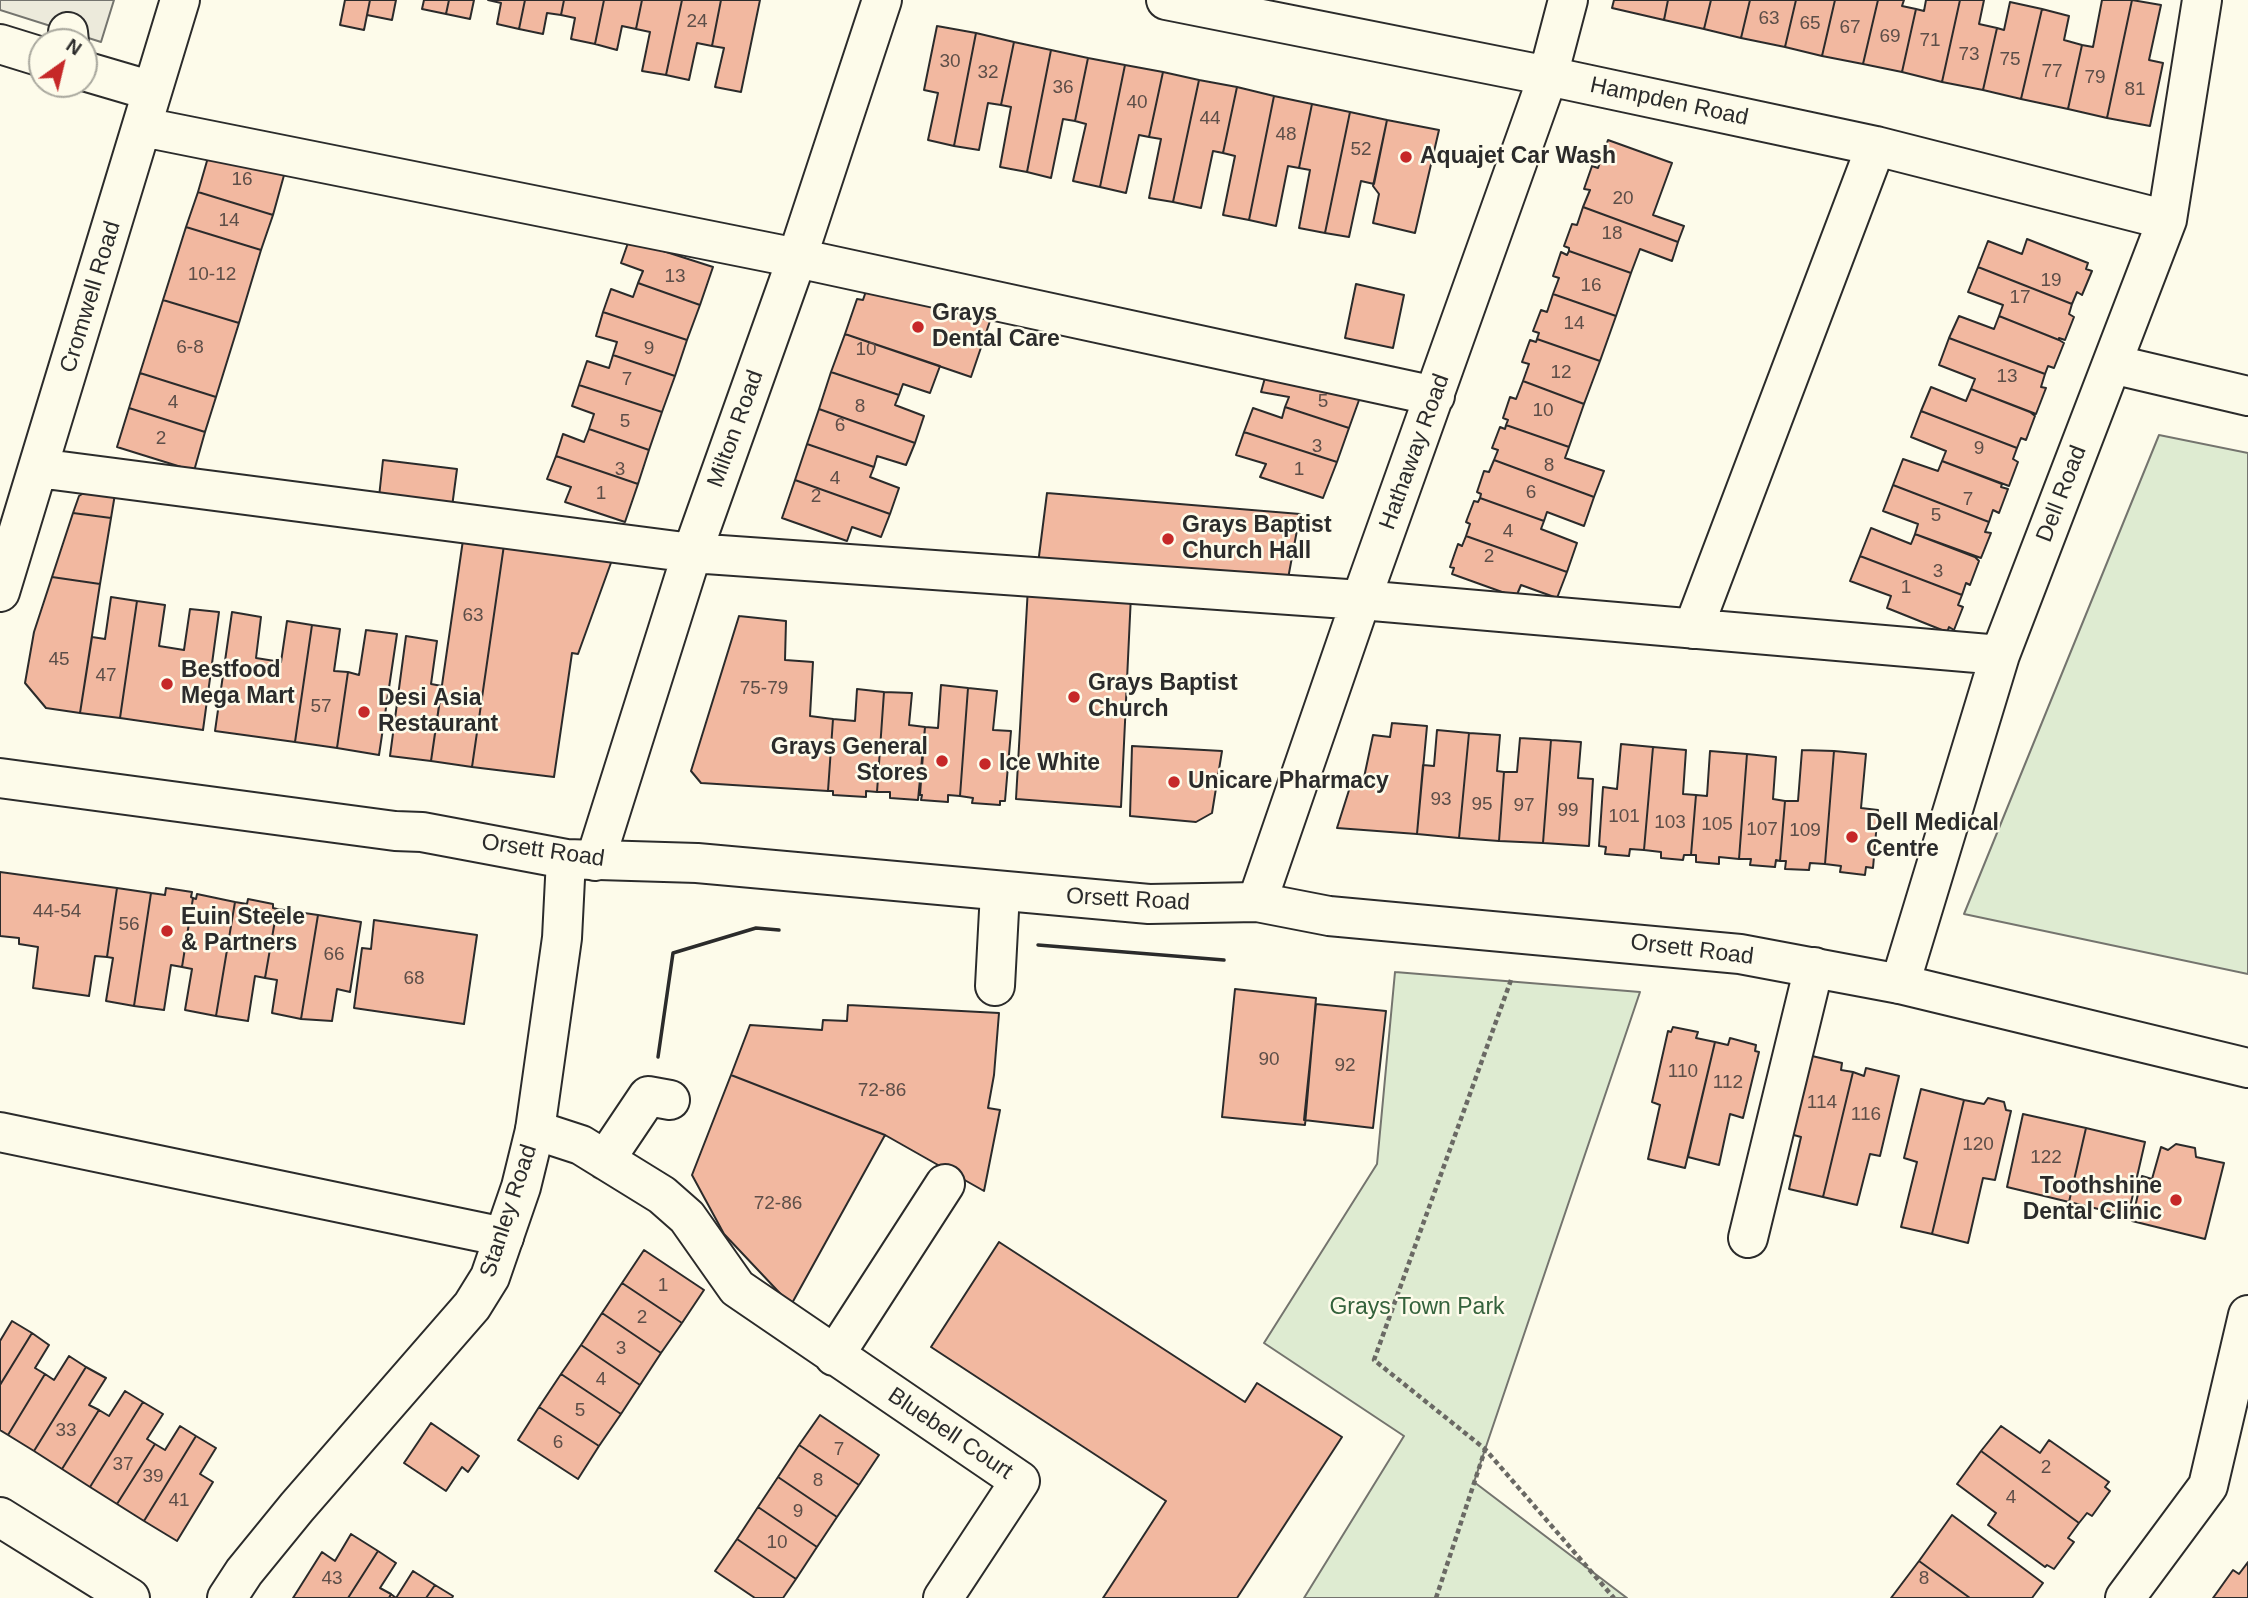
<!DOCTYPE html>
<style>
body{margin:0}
#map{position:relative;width:2248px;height:1598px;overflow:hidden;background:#fdfbea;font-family:Arial,sans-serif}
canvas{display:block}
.north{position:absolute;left:28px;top:28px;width:70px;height:70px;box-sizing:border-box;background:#fdfbea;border:2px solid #a9a89e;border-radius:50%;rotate:34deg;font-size:19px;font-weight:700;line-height:28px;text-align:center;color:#2b2b2b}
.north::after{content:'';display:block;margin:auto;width:24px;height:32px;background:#c62828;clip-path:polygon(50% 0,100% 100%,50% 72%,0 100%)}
</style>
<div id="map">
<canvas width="2248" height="1598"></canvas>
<div class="north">N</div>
</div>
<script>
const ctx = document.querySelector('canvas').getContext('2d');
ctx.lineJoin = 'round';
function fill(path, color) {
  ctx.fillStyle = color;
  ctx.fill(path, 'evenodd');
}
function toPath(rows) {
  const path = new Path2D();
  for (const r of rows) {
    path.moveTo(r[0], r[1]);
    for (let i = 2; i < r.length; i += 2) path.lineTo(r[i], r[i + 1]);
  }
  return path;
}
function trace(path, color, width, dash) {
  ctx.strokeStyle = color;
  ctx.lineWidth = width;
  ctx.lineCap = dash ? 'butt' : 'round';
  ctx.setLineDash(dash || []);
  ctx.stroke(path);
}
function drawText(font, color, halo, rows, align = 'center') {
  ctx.font = font + ' Arial,sans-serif';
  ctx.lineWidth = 5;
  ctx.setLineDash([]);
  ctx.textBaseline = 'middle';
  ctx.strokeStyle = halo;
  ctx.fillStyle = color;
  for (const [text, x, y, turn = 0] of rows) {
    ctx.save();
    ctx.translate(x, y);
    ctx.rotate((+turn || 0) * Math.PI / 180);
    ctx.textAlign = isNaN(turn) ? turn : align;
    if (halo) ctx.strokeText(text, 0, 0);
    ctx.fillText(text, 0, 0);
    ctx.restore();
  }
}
const green = toPath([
 [2159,435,2248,453,2248,974,1964,914,2159,435],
 [1395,972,1640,992,1474,1482,1627,1598,1304,1598,1404,1436,1264,1343,1377,1164,1395,972]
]);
fill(green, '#deebd1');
trace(green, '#74746e', 2);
const parking = toPath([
 [0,0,114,0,101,42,0,10,0,0]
]);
fill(parking, '#eceadb');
trace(parking, '#74746e', 2);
const building = toPath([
 [345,0,370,0,364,30,340,25,345,0],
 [370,0,396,0,392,20,367,15,370,0],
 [424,0,449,0,446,14,422,9,424,0],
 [449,0,474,0,470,19,446,14,449,0],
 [488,0,525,0,519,29,497,24,501,3,488,0],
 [525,0,564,0,561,15,547,13,543,34,519,29,525,0],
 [564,0,604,0,595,44,571,39,575,18,561,15,564,0],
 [604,0,642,0,636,29,622,26,617,50,595,44,604,0],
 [642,0,682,0,666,75,642,71,650,32,636,29,642,0],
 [682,0,721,0,712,46,697,43,689,80,666,75,682,0],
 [721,0,760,0,741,92,715,87,724,48,712,46,721,0],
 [1614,0,1668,0,1664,20,1612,8,1614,0],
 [1668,0,1711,0,1704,29,1664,20,1668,0],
 [1711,0,1750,0,1741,38,1704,29,1711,0],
 [1750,0,1796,0,1785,47,1741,38,1750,0],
 [1796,0,1835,0,1822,56,1785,47,1796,0],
 [1835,0,1878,0,1863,64,1822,56,1835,0],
 [1878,0,1904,0,1902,6,1916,9,1902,72,1863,64,1878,0],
 [1926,0,1960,0,1942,82,1902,72,1916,9,1924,11,1926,0],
 [1960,0,1984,0,1979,24,1997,28,1983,90,1942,82,1960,0],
 [2102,0,2132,0,2107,118,2068,109,2082,45,2093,47,2102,0],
 [2132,0,2161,5,2149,60,2163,63,2150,126,2107,118,2132,0],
 [2010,2,2042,9,2021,99,1983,90,1997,28,2004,30,2010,2],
 [2042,9,2069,16,2064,40,2082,45,2068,109,2021,99,2042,9],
 [937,26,976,33,954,146,928,140,938,93,924,90,937,26],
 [976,33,1014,42,1001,105,988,103,979,150,954,146,976,33],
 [1014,42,1051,50,1027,172,1000,167,1011,107,1001,105,1014,42],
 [1051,50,1088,58,1075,121,1063,119,1051,178,1027,172,1051,50],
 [1088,58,1125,65,1100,187,1073,181,1086,124,1075,121,1088,58],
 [1125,65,1163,72,1149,137,1139,135,1126,193,1100,187,1125,65],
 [1163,72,1199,80,1173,202,1149,198,1161,139,1149,137,1163,72],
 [1199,80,1237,87,1223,153,1213,151,1201,208,1173,202,1199,80],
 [1237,87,1274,96,1249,220,1223,215,1235,156,1223,153,1237,87],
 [1274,96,1312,104,1299,168,1288,166,1276,226,1249,220,1274,96],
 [1312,104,1350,112,1325,233,1299,228,1310,170,1299,168,1312,104],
 [1350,112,1387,120,1374,184,1361,181,1349,237,1325,233,1350,112],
 [1387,120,1439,130,1415,233,1373,223,1379,194,1373,186,1387,120],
 [1608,140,1672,163,1653,215,1684,226,1678,242,1583,207,1590,190,1584,189,1592,166,1598,168,1608,140],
 [209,154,286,168,273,215,198,192,209,154],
 [198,192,273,215,261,250,186,227,198,192],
 [1583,207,1678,242,1672,261,1640,249,1631,273,1569,251,1569,248,1564,246,1572,224,1577,225,1583,207],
 [186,227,261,250,239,323,163,300,186,227],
 [2027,239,2088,263,2086,269,2092,271,2082,295,2077,292,2072,304,1978,267,1988,241,2022,254,2027,239],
 [629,240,713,267,700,305,638,283,643,271,621,263,629,240],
 [1569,251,1631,273,1616,316,1553,294,1559,278,1553,276,1561,252,1567,255,1569,251],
 [1978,267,2072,304,2069,314,2074,317,2065,340,2059,338,2059,340,1999,316,2003,305,1968,292,1978,267],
 [870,279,990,321,971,377,845,334,857,299,863,300,870,279],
 [638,283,700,305,687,340,603,312,611,289,633,297,638,283],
 [1356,284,1404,295,1393,348,1345,338,1356,284],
 [1553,294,1616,316,1600,361,1537,339,1539,333,1533,331,1541,310,1547,312,1553,294],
 [163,300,239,323,216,397,140,373,163,300],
 [603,312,687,340,675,376,613,355,617,342,596,336,603,312],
 [1959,316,1994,329,1999,316,2059,340,2064,343,2054,368,2048,366,2045,374,1949,338,1959,316],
 [845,334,940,366,930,393,903,384,899,395,831,372,845,334],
 [1949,338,2045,374,2041,387,2046,388,2036,414,1971,389,1975,379,1939,365,1949,338],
 [1537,339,1600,361,1584,404,1523,381,1529,364,1522,362,1530,340,1536,342,1537,339],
 [613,355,675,376,662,412,579,385,587,361,609,368,613,355],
 [1268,367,1363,389,1349,428,1285,407,1289,397,1261,392,1268,367],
 [831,372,899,395,895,405,924,416,915,443,819,409,831,372],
 [140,373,216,397,205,432,129,408,140,373],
 [1523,381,1584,404,1569,447,1506,425,1508,420,1503,418,1510,397,1516,399,1523,381],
 [579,385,662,412,649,450,589,429,594,414,572,406,579,385],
 [1931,387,1966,401,1971,389,2030,412,2035,416,2026,440,2021,438,2017,448,1921,411,1931,387],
 [1285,407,1349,428,1337,462,1244,432,1253,408,1282,418,1285,407],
 [129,408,205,432,194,471,117,447,129,408],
 [819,409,915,443,906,465,877,456,874,467,807,444,819,409],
 [1921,411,2017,448,2013,459,2018,462,2009,486,1942,461,1946,451,1911,437,1921,411],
 [1506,425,1569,447,1565,458,1604,471,1594,497,1494,460,1498,450,1492,448,1500,427,1505,429,1506,425],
 [589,429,649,450,638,484,556,456,563,434,584,442,589,429],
 [1244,432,1337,462,1323,498,1260,477,1266,464,1236,455,1244,432],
 [807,444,874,467,870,477,899,488,890,514,795,480,807,444],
 [556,456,638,484,625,522,565,502,571,487,547,479,556,456],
 [1903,459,1938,471,1942,461,2002,484,2001,487,2008,489,1999,513,1993,510,1989,522,1893,485,1903,459],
 [383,460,457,469,452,507,379,497,383,460],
 [1494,460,1594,497,1584,526,1547,512,1544,521,1480,498,1481,494,1477,492,1484,471,1489,472,1494,460],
 [795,480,890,514,881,537,852,527,847,541,782,518,795,480],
 [1893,485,1989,522,1985,532,1991,533,1981,558,1915,534,1918,524,1883,511,1893,485],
 [90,489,115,494,111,518,73,513,79,496,90,489],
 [1047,493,1300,514,1287,584,1038,564,1047,493],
 [1480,498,1544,521,1541,529,1577,543,1567,572,1466,536,1470,524,1466,522,1474,501,1478,502,1480,498],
 [73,513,111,518,100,584,52,577,73,513],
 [1871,528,1911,544,1915,534,1975,557,1979,561,1970,585,1966,583,1962,595,1860,556,1871,528],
 [1466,536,1567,572,1557,598,1521,585,1516,597,1452,574,1454,568,1450,567,1458,544,1462,546,1466,536],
 [463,540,504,545,472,767,431,761,463,540],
 [504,545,612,560,578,654,572,653,554,777,472,767,504,545],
 [1860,556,1962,595,1958,605,1963,607,1954,630,1949,627,1947,632,1887,608,1891,596,1850,581,1860,556],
 [52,577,100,584,80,713,46,708,25,683,34,632,52,577],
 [1028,587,1131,595,1121,807,1016,799,1028,587],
 [111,597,137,601,120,718,80,713,92,637,105,639,111,597],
 [137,601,165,605,159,646,184,650,190,609,219,612,203,730,120,718,137,601],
 [232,612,261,617,256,658,281,662,287,621,312,625,295,742,215,731,232,612],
 [739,616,786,621,785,660,813,662,810,716,833,719,828,791,701,783,691,771,739,616],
 [312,625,340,629,334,671,348,672,337,748,295,742,312,625],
 [366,630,397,634,379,755,337,748,348,672,359,675,366,630],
 [406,636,437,641,431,684,442,686,431,761,390,756,406,636],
 [941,685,968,688,960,796,948,795,948,802,921,800,922,795,920,795,925,727,938,728,941,685],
 [968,688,997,691,993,730,1011,731,1005,801,1000,801,1000,805,972,803,973,798,960,796,968,688],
 [857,689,884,692,877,792,866,791,866,797,833,795,833,791,828,791,833,719,855,721,857,689],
 [884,692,912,693,909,725,925,727,918,800,890,798,890,792,877,792,884,692],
 [1392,723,1427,726,1417,834,1337,828,1350,787,1362,787,1373,735,1390,737,1392,723],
 [1437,730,1469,733,1459,838,1417,834,1423,765,1434,766,1437,730],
 [1469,733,1500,735,1497,771,1504,772,1499,841,1459,838,1469,733],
 [1520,738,1551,740,1543,843,1499,841,1504,772,1517,772,1520,738],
 [1551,740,1581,742,1578,778,1593,779,1589,846,1543,843,1551,740],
 [1621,744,1653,747,1644,850,1630,849,1629,856,1605,854,1606,847,1599,846,1603,787,1617,789,1621,744],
 [1132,746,1222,751,1212,813,1196,822,1130,816,1132,746],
 [1653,747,1686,750,1683,794,1696,795,1691,855,1684,855,1683,860,1661,858,1661,852,1644,850,1653,747],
 [1802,750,1834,751,1825,864,1810,863,1809,870,1785,869,1786,861,1780,861,1785,801,1798,801,1802,750],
 [1710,751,1747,754,1739,859,1719,857,1719,864,1696,862,1696,855,1691,855,1696,795,1707,796,1710,751],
 [1834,751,1866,754,1861,808,1878,810,1873,868,1866,867,1865,875,1840,872,1841,866,1825,864,1834,751],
 [1747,754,1776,757,1773,799,1785,801,1780,861,1776,860,1775,867,1750,865,1751,859,1739,859,1747,754],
 [0,872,117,888,107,957,95,956,89,996,33,988,38,947,19,944,19,938,0,936,0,872],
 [117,888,151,893,134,1006,106,1001,113,958,107,957,117,888],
 [166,888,192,892,191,897,193,898,182,967,171,965,164,1010,134,1006,151,893,165,895,166,888],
 [197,894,235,902,216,1016,185,1010,192,969,182,967,193,898,196,899,197,894],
 [248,899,273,904,273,908,277,909,265,978,255,976,248,1021,216,1016,235,902,247,904,248,899],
 [277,909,318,915,301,1019,272,1013,277,980,265,978,277,909],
 [318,915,361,922,350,992,337,989,332,1021,301,1019,318,915],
 [374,920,477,935,464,1024,354,1008,362,948,371,949,374,920],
 [1235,989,1316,998,1305,1125,1222,1117,1235,989],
 [1316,1004,1386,1011,1373,1128,1304,1120,1316,1004],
 [848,1005,999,1013,994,1075,988,1108,1000,1110,984,1191,885,1135,731,1075,750,1025,822,1030,823,1020,847,1021,848,1005],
 [1673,1027,1698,1032,1696,1038,1715,1042,1685,1168,1648,1159,1660,1105,1652,1102,1668,1031,1671,1032,1673,1027],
 [1730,1038,1756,1045,1755,1051,1759,1052,1743,1118,1730,1114,1719,1165,1688,1157,1715,1042,1728,1045,1730,1038],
 [1812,1056,1842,1063,1841,1070,1853,1072,1823,1197,1789,1189,1801,1137,1790,1134,1812,1056],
 [1866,1068,1899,1076,1880,1156,1870,1154,1857,1205,1823,1197,1853,1072,1864,1076,1866,1068],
 [731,1075,885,1135,791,1305,724,1234,692,1175,731,1075],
 [1921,1089,1964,1100,1932,1234,1901,1227,1917,1162,1904,1158,1921,1089],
 [1988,1098,2004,1102,2006,1110,2011,1111,1995,1180,1983,1178,1968,1243,1932,1234,1964,1100,1984,1104,1988,1098],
 [2023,1114,2086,1128,2069,1202,2007,1187,2023,1114],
 [2086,1128,2145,1142,2128,1216,2069,1202,2086,1128],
 [2176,1144,2195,1148,2196,1157,2224,1163,2205,1239,2132,1221,2142,1176,2152,1179,2161,1147,2168,1150,2176,1144],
 [999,1242,1245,1402,1257,1383,1342,1437,1237,1598,1103,1598,1166,1501,931,1347,999,1242],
 [644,1250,704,1290,682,1323,622,1283,644,1250],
 [622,1283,682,1323,661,1353,602,1313,622,1283],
 [602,1313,661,1353,640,1385,581,1345,602,1313],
 [12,1321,32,1333,0,1385,0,1341,12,1321],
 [32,1333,49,1345,35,1368,45,1374,8,1435,0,1430,0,1385,32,1333],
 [581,1345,640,1385,621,1414,561,1374,581,1345],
 [69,1356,86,1367,34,1451,8,1435,45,1374,54,1380,69,1356],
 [86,1367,106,1378,89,1405,99,1410,62,1469,34,1451,86,1367],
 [561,1374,621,1414,599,1446,539,1407,561,1374],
 [125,1391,143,1402,90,1487,62,1469,99,1410,109,1416,125,1391],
 [143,1402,163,1414,147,1439,155,1444,117,1504,90,1487,143,1402],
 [539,1407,599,1446,578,1479,518,1440,539,1407],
 [820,1415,879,1455,859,1485,799,1445,820,1415],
 [431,1423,479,1456,468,1472,462,1467,446,1491,404,1463,431,1423],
 [180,1426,196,1436,144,1521,117,1504,155,1444,165,1450,180,1426],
 [2001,1426,2040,1453,2049,1440,2109,1482,2105,1487,2110,1491,2092,1516,2087,1513,2079,1523,1981,1451,2001,1426],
 [196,1436,216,1448,200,1474,213,1482,177,1541,144,1521,196,1436],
 [799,1445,859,1485,837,1517,778,1477,799,1445],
 [1981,1451,2079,1523,2068,1538,2074,1542,2054,1569,2047,1565,2045,1567,1988,1525,1996,1513,1957,1484,1981,1451],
 [778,1477,837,1517,817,1547,758,1507,778,1477],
 [758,1507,817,1547,796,1579,737,1539,758,1507],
 [1952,1515,2043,1583,2032,1598,1970,1598,1919,1561,1952,1515],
 [351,1534,378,1551,348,1598,293,1598,322,1552,335,1561,351,1534],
 [737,1539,796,1579,783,1598,755,1598,715,1571,737,1539],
 [378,1551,396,1563,380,1588,391,1594,389,1598,348,1598,378,1551],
 [1919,1561,1970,1598,1891,1598,1919,1561],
 [2248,1562,2248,1598,2213,1598,2233,1570,2239,1574,2248,1562],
 [413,1571,435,1585,426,1598,389,1598,391,1594,396,1598,413,1571],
 [435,1585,453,1596,452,1598,426,1598,435,1585]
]);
fill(building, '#f2b8a0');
trace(building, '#2b2b2b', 2);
const minor = toPath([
 [1166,0,1548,76,1876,146,2167,220],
 [68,32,69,42],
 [0,44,42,57],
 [84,71,152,91],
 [143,127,797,258,1435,396],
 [2112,364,2248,396],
 [38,468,692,553,1361,600,2000,655],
 [0,592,180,0],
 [1693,629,1876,146],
 [595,861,692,553,797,258,882,0],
 [1257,902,1361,600,1548,76,1568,0],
 [1900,984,2000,655,2167,220,2202,0],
 [995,986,1000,892],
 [535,1130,581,1145,662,1195,687,1217,737,1288,1020,1481,943,1598],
 [0,1132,504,1237],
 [605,1160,648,1096,670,1100],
 [1748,1238,1814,967],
 [834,1356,945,1184],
 [0,1517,130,1598],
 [2125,1598,2208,1486,2248,1315]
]);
const major = toPath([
 [0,778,395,831,422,832,566,859,697,863,1149,904,1257,902,1329,916,1740,954,1900,984,2248,1068],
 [227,1598,244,1572,297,1507,472,1306,490,1277,521,1187,535,1130,562,938,566,859]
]);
trace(minor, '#2b2b2b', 42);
trace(major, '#2b2b2b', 42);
trace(toPath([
 [1511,980,1374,1360,1485,1449,1614,1598],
 [1436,1598,1485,1450]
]), '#6a6964', 4.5, [5, 3.5]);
trace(minor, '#fdfbea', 38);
trace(major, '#fdfbea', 38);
trace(toPath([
 [1038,945,1224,960],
 [658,1057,673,953,756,928,779,930]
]), '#2b2b2b', 3.5);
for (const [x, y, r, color] of [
 [1406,157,7,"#c62828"],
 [918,327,7,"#c62828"],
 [1168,539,7,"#c62828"],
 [167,684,7,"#c62828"],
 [1074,697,7,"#c62828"],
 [364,712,7,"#c62828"],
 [942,761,7,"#c62828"],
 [985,764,7,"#c62828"],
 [1174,782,7,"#c62828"],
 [1852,837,7,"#c62828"],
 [167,931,7,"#c62828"],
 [2176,1200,7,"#c62828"]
]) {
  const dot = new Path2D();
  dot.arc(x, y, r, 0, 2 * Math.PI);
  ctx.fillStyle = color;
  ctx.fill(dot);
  trace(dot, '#fdfbea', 2.5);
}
drawText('19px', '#5d4e48', null, [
 ["63",1769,19],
 ["24",697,22],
 ["65",1810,24],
 ["67",1850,28],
 ["69",1890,37],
 ["71",1930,41],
 ["73",1969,55],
 ["75",2010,60],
 ["30",950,62],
 ["77",2052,72],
 ["32",988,73],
 ["79",2095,78],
 ["36",1063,88],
 ["81",2135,90],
 ["40",1137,103],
 ["44",1210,119],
 ["48",1286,135],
 ["52",1361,150],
 ["16",242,180],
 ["20",1623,199],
 ["14",229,221],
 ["18",1612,234],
 ["10-12",212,275],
 ["13",675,277],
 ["19",2051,281],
 ["16",1591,286],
 ["17",2020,298],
 ["14",1574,324],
 ["6-8",190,348],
 ["9",649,349],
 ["10",866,350],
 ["12",1561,373],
 ["13",2007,377],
 ["7",627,380],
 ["5",1323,402],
 ["4",173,403],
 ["8",860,407],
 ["10",1543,411],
 ["5",625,422],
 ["6",840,426],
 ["2",161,439],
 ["3",1317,447],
 ["9",1979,449],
 ["8",1549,466],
 ["3",620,470],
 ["1",1299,470],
 ["4",835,479],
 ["6",1531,493],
 ["1",601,494],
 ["2",816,497],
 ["7",1968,500],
 ["5",1936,516],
 ["4",1508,532],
 ["2",1489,557],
 ["3",1938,572],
 ["1",1906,588],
 ["63",473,616],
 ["45",59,660],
 ["47",106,676],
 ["75-79",764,689],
 ["57",321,707],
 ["93",1441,800],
 ["95",1482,805],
 ["97",1524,806],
 ["99",1568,811],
 ["101",1624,817],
 ["103",1670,823],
 ["105",1717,825],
 ["107",1762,830],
 ["109",1805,831],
 ["44-54",57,912],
 ["56",129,925],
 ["66",334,955],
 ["68",414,979],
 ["90",1269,1060],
 ["92",1345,1066],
 ["110",1683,1072],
 ["112",1728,1083],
 ["72-86",882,1091],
 ["114",1822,1103],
 ["116",1866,1115],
 ["120",1978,1145],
 ["122",2046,1158],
 ["72-86",778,1204],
 ["1",663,1286],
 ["2",642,1318],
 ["3",621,1349],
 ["4",601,1380],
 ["5",580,1411],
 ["33",66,1431],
 ["6",558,1443],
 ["7",839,1450],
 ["37",123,1465],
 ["2",2046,1468],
 ["39",153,1477],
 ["8",818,1481],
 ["4",2011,1498],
 ["41",179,1501],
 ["9",798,1512],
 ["10",777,1543],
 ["43",332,1579],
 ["8",1924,1579]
]);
drawText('23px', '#2b2b2b', '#fdfbea', [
 ["Hampden Road",1669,102,12],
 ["Cromwell Road",91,297,-73],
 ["Milton Road",736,429,-70],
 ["Hathaway Road",1415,452,-70],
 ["Dell Road",2062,494,-69],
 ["Orsett Road",543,851,8],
 ["Orsett Road",1128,900,3],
 ["Orsett Road",1692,950,7],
 ["Stanley Road",509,1211,-72],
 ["Bluebell Court",950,1434,34]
]);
drawText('bold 23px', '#2b2b2b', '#fdfbea', [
 ["Aquajet Car Wash",1420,157],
 ["Grays",932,314],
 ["Dental Care",932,340],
 ["Grays Baptist",1182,526],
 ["Church Hall",1182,552],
 ["Bestfood",181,671],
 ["Mega Mart",181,697],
 ["Grays Baptist",1088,684],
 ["Church",1088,710],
 ["Desi Asia",378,699],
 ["Restaurant",378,725],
 ["Grays General",928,748,"right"],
 ["Stores",928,774,"right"],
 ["Ice White",999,764],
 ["Unicare Pharmacy",1188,782],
 ["Dell Medical",1866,824],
 ["Centre",1866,850],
 ["Euin Steele",181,918],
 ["& Partners",181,944],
 ["Toothshine",2162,1187,"right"],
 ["Dental Clinic",2162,1213,"right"]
], 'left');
drawText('23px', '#34623c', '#fdfbea', [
 ["Grays Town Park",1417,1308]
]);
</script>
